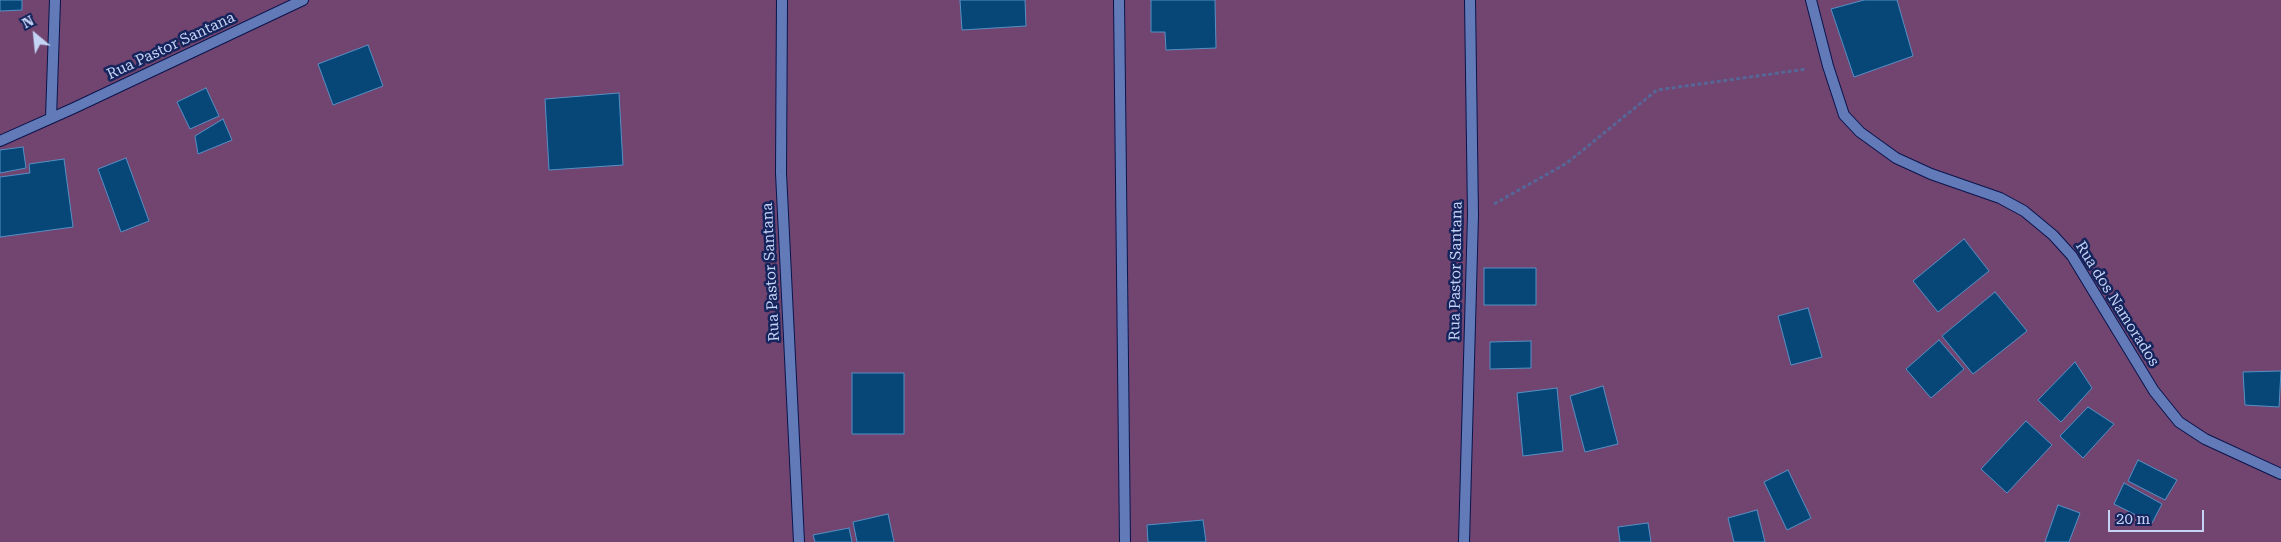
<!DOCTYPE html>
<style>
body{margin:0}
#map{position:relative;width:2281px;height:542px;overflow:hidden;background:#1e2f68;font-family:"Roboto Serif",serif}
canvas{display:block}
.north{position:absolute;left:10px;top:10px;width:50px;height:50px;-webkit-text-stroke:4px #15245c;paint-order:stroke;rotate:332deg;font-size:14px;font-weight:700;line-height:20px;text-align:center;color:#c5d3f5}
.north::after{content:'';display:block;margin:auto;width:18px;height:22px;background:#c5d3f5;clip-path:polygon(50% 0,100% 100%,50% 72%,0 100%)}
.scale{position:absolute;left:2108px;top:510px;width:96px;height:22px;box-sizing:border-box;border:2px solid #c5d3f5;border-top:0;padding-left:6px;font-size:15px;line-height:18px;white-space:nowrap;color:#c5d3f5;-webkit-text-stroke:4px #15245c;paint-order:stroke}
</style>
<div id="map">
<canvas width="2281" height="542"></canvas>
<div class="north">N</div>
<div class="scale">20 m</div>
</div>
<script>
const ctx = document.querySelector('canvas').getContext('2d');
ctx.lineJoin = 'round';
function fill(path, color) {
  ctx.fillStyle = color;
  ctx.fill(path, 'evenodd');
}
function toPath(rows) {
  const path = new Path2D();
  for (const r of rows) {
    path.moveTo(r[0], r[1]);
    for (let i = 2; i < r.length; i += 2) path.lineTo(r[i], r[i + 1]);
  }
  return path;
}
function trace(path, color, width, dash) {
  ctx.strokeStyle = color;
  ctx.lineWidth = width;
  ctx.lineCap = dash ? 'butt' : 'round';
  ctx.setLineDash(dash || []);
  ctx.stroke(path);
}
function drawText(font, color, halo, rows, align = 'center') {
  ctx.font = font + ' "Roboto Serif",serif';
  ctx.lineWidth = 5;
  ctx.setLineDash([]);
  ctx.textBaseline = 'middle';
  ctx.strokeStyle = halo;
  ctx.fillStyle = color;
  for (const [text, x, y, turn = 0] of rows) {
    ctx.save();
    ctx.translate(x, y);
    ctx.rotate((+turn || 0) * Math.PI / 180);
    ctx.textAlign = isNaN(turn) ? turn : align;
    if (halo) ctx.strokeText(text, 0, 0);
    ctx.fillText(text, 0, 0);
    ctx.restore();
  }
}
fill(toPath([
 [0,0,2281,0,2281,542,0,542]
]), '#71456f');
const building = toPath([
 [0,0,22,0,22,10,0,11,0,0],
 [960,0,1025,0,1026,26,962,30,960,0],
 [1151,0,1215,0,1216,48,1166,50,1165,32,1151,32,1151,0],
 [1864,0,1897,0,1913,56,1854,77,1831,9,1864,0],
 [368,45,383,86,333,105,318,64,368,45],
 [206,88,219,116,190,129,177,102,206,88],
 [619,93,623,165,549,170,545,99,619,93],
 [223,119,232,140,198,154,195,136,223,119],
 [23,147,26,168,0,173,0,150,23,147],
 [126,158,149,221,121,232,98,169,126,158],
 [64,159,73,227,0,237,0,177,30,173,29,164,64,159],
 [1964,239,1989,271,1938,312,1913,281,1964,239],
 [1484,268,1536,268,1536,305,1484,305,1484,268],
 [1995,292,2027,331,1973,374,1942,336,1995,292],
 [1808,308,1822,357,1791,365,1778,316,1808,308],
 [1939,340,1964,369,1931,398,1906,369,1939,340],
 [1531,341,1531,368,1490,369,1490,342,1531,341],
 [2075,362,2092,388,2061,422,2038,400,2075,362],
 [2281,371,2279,407,2245,405,2243,372,2281,371],
 [852,373,904,373,904,434,852,434,852,373],
 [1603,386,1618,444,1585,452,1570,396,1603,386],
 [1557,388,1563,451,1523,456,1517,393,1557,388],
 [2088,407,2114,424,2083,458,2060,436,2088,407],
 [2026,421,2052,445,2007,493,1981,469,2026,421],
 [2138,460,2177,480,2165,500,2128,481,2138,460],
 [1788,470,1811,518,1787,530,1764,482,1788,470],
 [2124,483,2162,504,2152,523,2114,504,2124,483],
 [2058,505,2080,513,2069,542,2045,542,2058,505],
 [1757,510,1765,542,1734,542,1728,518,1757,510],
 [888,514,894,542,857,542,853,522,888,514],
 [1203,520,1206,542,1148,542,1147,525,1203,520],
 [1648,523,1651,542,1620,542,1618,527,1648,523],
 [849,528,852,542,815,542,813,535,849,528]
]);
fill(building, '#074777');
trace(building, '#558fc5', 1);
const minor = toPath([
 [782,0,781,173,799,542],
 [1119,0,1125,542],
 [1811,0,1828,66,1844,115,1860,132,1896,158,1931,174,2000,198,2024,211,2053,235,2072,256,2154,391,2179,422,2205,439,2281,474],
 [51,118,55,0],
 [0,141,74,108,303,0],
 [1464,542,1473,215,1470,0]
]);
trace(minor, '#09144b', 12);
trace(toPath([
 [1494,204,1567,163,1657,90,1807,69]
]), '#566697', 3, [4, 2.5]);
trace(minor, '#637ab9', 10);
drawText('15px', '#c5d3f5', '#15245c', [
 ["Rua Pastor Santana",171,46,-25],
 ["Rua Pastor Santana",1456,271,-89],
 ["Rua Pastor Santana",771,272,-93],
 ["Rua dos Namorados",2117,304,58]
]);
</script>
